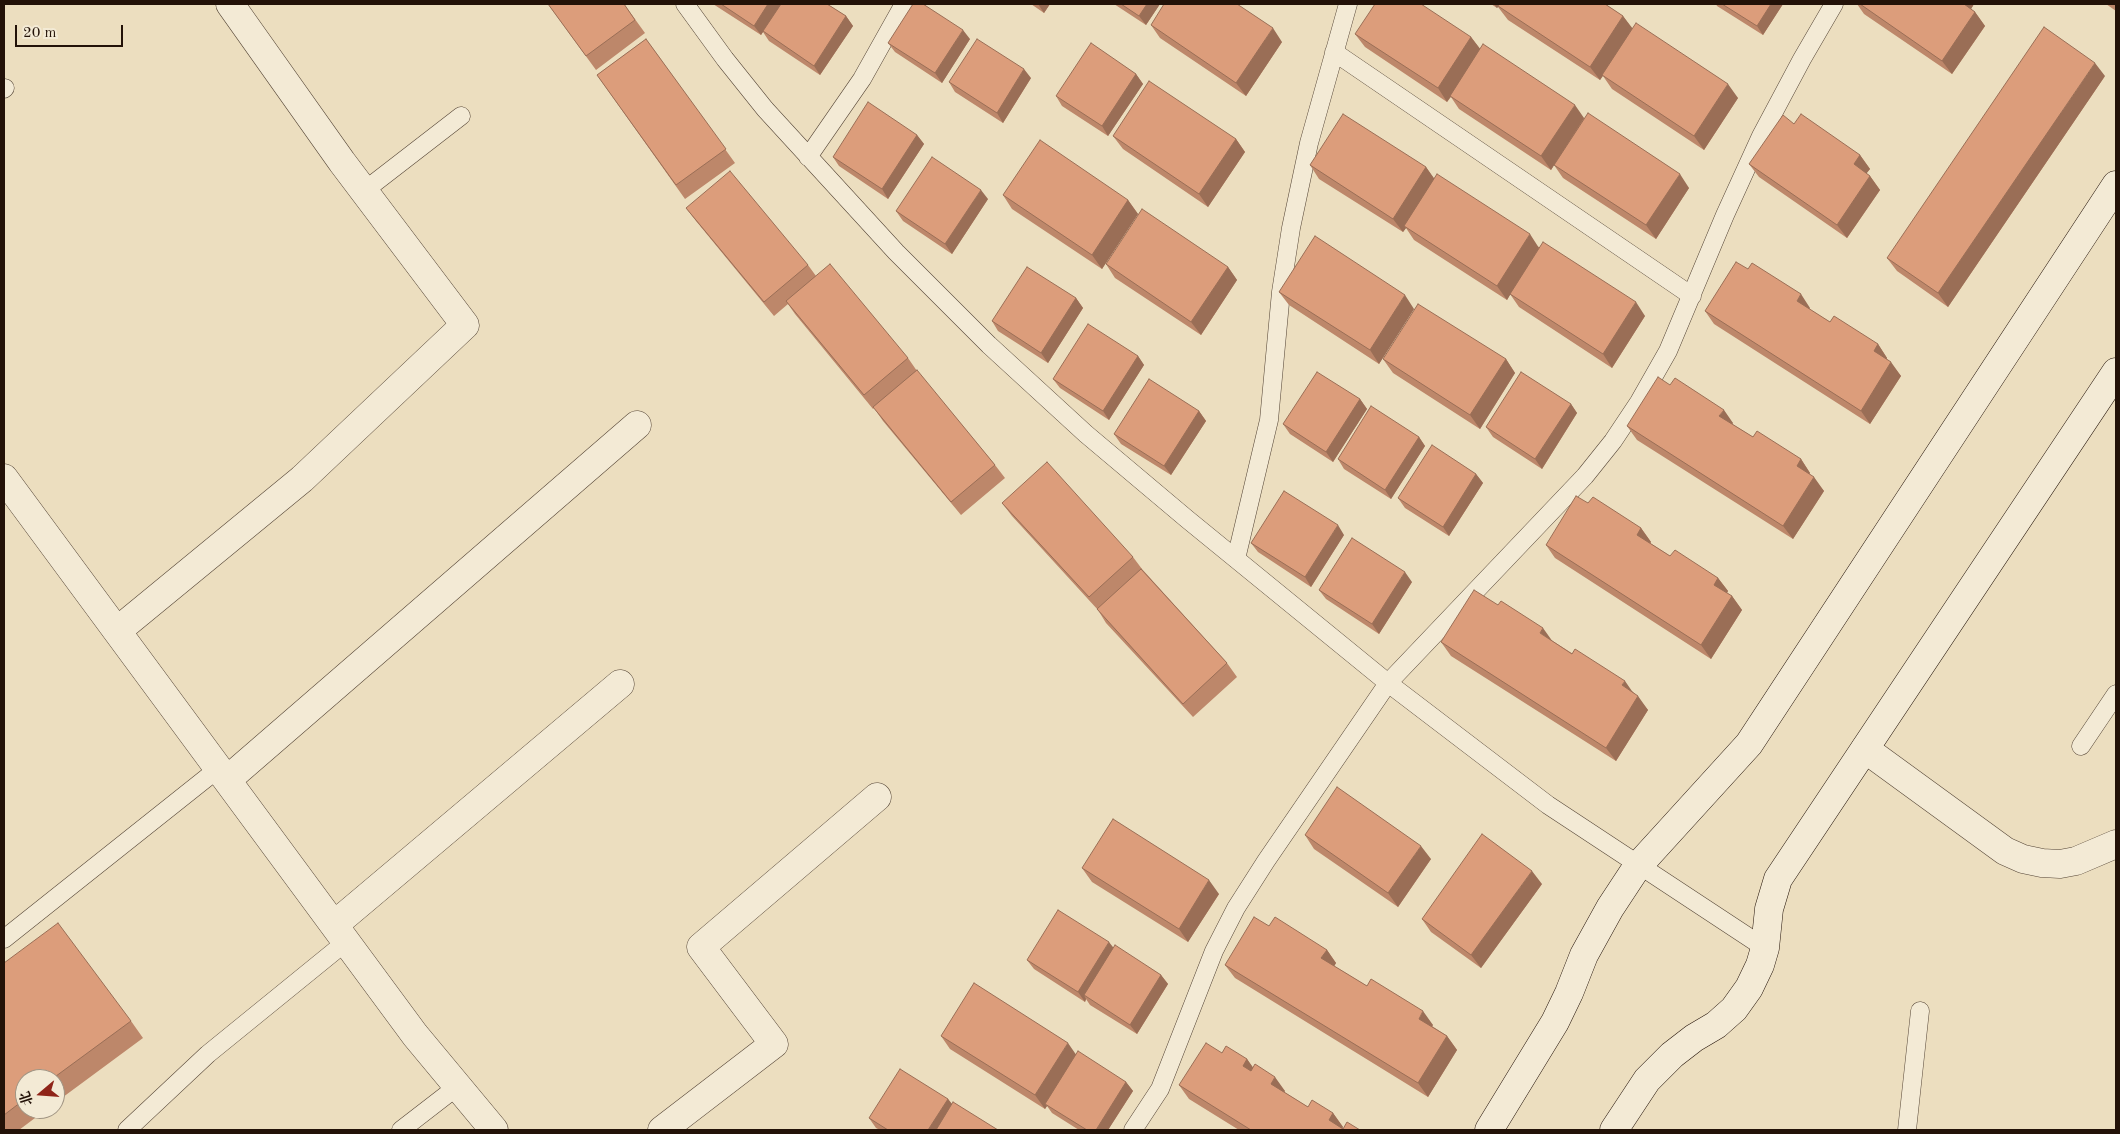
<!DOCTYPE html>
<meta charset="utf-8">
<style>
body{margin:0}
#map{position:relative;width:2120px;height:1134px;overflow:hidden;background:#ecdebf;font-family:"Old Standard TT","Noto Serif SC",serif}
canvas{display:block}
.frame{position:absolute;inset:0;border:5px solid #231208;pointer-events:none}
.north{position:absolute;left:15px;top:1069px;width:50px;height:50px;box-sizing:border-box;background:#f3ead5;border:1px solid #a09483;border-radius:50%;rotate:252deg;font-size:14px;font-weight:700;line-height:20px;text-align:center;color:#231208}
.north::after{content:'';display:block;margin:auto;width:18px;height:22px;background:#8f2418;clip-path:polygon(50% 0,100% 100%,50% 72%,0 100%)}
.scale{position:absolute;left:15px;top:25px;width:108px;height:22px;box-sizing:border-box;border:2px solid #231208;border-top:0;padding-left:6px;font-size:15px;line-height:18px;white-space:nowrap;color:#231208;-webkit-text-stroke:4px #f3ead5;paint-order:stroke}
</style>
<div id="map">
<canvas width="2120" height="1134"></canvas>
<div class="frame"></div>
<div class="north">北</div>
<div class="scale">20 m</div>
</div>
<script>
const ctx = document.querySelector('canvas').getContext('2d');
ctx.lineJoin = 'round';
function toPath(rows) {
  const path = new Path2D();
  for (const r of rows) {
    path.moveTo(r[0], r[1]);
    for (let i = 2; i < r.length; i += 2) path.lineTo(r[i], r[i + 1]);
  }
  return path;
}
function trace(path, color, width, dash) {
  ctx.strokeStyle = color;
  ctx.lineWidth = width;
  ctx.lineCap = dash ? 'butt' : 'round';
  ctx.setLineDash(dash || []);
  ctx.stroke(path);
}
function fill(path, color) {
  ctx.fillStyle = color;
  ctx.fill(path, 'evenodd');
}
const lane = toPath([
 [685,4,725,59,765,109,896,252,989,345,1086,434,1187,519,1388,683,1548,805,1765,948],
 [1334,52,1692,296],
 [4,89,5,88],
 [808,157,862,79,904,4],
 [364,191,461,116],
 [1236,559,1269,420,1281,292,1291,228,1309,143,1348,4],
 [2081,746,2116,694],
 [4,939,219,768],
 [127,1130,208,1054,347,941],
 [401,1130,458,1086],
 [1133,1130,1160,1089,1214,951,1236,908,1266,861,1388,683,1585,476,1613,441,1639,402,1668,351,1725,215,1761,136,1802,59,1834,4],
 [1907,1130,1920,1011]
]);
const street = toPath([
 [4,478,415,1035,494,1130],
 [117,631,302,479,465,325,342,162,230,4],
 [1865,749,2005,851,2023,859,2042,863,2060,864,2076,861,2116,844],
 [227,780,637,425],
 [334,925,620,684],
 [662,1130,774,1044,701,947,877,797]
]);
const secondary = toPath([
 [1489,1130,1555,1022,1569,993,1584,955,1610,908,1637,867,1749,744,2116,185],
 [1614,1130,1647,1080,1672,1055,1694,1038,1716,1025,1734,1009,1749,988,1760,965,1765,948,1769,909,1778,879,2116,372]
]);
trace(lane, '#554536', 19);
trace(street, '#554536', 29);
trace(secondary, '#231208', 29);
trace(lane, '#f3ead5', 18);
trace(street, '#f3ead5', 28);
trace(secondary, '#f3ead5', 28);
fill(toPath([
 [548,4,624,4,645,33,596,70],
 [713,4,827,4,846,16,853,26,820,75,769,41,763,32,761,35],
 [1031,4,1050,4,1044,13],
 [1114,4,1160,4,1146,25],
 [1491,4,1605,4,1623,16,1632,29,1738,98,1704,150,1612,89,1603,76,1600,80,1508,20,1498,7,1497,8],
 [1716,4,1783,4,1763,35,1717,6],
 [1857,4,1974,4,1971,9,1975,12,1985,26,1952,74,1864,14],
 [2106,4,2116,4,2116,11],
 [1151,25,1282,42,1246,96,1160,38],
 [1355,34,1471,37,1480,49,1689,188,1656,239,1563,178,1554,165,1551,170,1459,109,1451,97,1447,102,1365,47],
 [646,39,735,163,685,199,597,75],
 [970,39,942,83,895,52,888,43],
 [1136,74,1143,84,1108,136,1062,106,1056,96],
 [2105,76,1948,307,1897,271,1887,258],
 [1031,78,1003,123,955,92,949,82],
 [1794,124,1860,155,1870,169,1866,173,1870,176,1880,190,1847,238,1759,177,1749,164],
 [917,135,924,144,888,199,839,166,833,157],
 [1113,136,1236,139,1245,152,1208,207,1123,149],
 [1310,165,1426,167,1434,179,1645,316,1612,368,1519,307,1510,294,1507,300,1414,240,1406,228,1403,232,1319,179],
 [1003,195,1128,200,1138,214,1102,269,1012,209],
 [988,199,952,254,903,221,896,211],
 [686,208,808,265,816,276,908,358,917,371,995,465,1005,478,961,515,883,421,874,408,873,409,795,314,788,304,774,316,696,221],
 [1106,264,1228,267,1237,280,1201,335,1115,278],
 [1279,292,1414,309,1379,364,1289,305],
 [1076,298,1083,308,1048,363,998,331,992,321],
 [1810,308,1809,309,1830,322,1878,344,1887,358,1887,359,1901,376,1870,424,1714,324,1705,311],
 [1138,356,1144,365,1109,420,1060,388,1053,379],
 [1383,359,1506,359,1515,373,1480,429,1393,373],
 [1670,385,1733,423,1732,424,1753,437,1801,459,1810,473,1809,474,1824,491,1793,539,1637,440,1627,426],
 [1360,399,1367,409,1333,462,1290,434,1283,424],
 [1571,404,1577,413,1542,469,1493,437,1486,427],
 [1199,411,1206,421,1171,475,1121,444,1114,434],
 [1419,437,1425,446,1391,499,1344,469,1338,459],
 [1476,474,1483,483,1449,536,1405,508,1398,498],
 [1002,503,1133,557,1142,569,1227,663,1237,677,1193,717,1106,623,1098,610,1012,516],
 [1588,503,1641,528,1651,542,1650,543,1670,556,1718,578,1728,591,1727,593,1732,596,1742,610,1711,659,1555,558,1546,545],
 [1344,535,1311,587,1258,552,1251,543],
 [1412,582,1379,634,1326,599,1319,590],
 [1551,640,1633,692,1648,710,1616,761,1451,656,1441,642],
 [1305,835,1431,859,1398,907,1314,849],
 [1082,868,1219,894,1188,942,1092,882],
 [1542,884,1481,968,1431,932,1422,919],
 [1269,926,1327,950,1336,963,1334,966,1367,986,1433,1025,1432,1026,1447,1036,1457,1050,1428,1097,1235,978,1225,965],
 [1113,948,1161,975,1168,984,1137,1034,1090,1005,1086,999,1085,1002,1034,969,1027,960],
 [4,963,131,1021,143,1038,55,1103,55,1079,25,1079,25,1109,47,1109,19,1130,4,1130],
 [941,1036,1076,1054,1126,1082,1133,1091,1108,1130,1079,1130,1052,1113,1047,1106,1045,1109,950,1049],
 [1222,1053,1247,1059,1253,1068,1285,1091,1284,1092,1308,1107,1333,1113,1343,1127,1342,1128,1360,1130,1239,1130,1189,1099,1179,1085],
 [948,1099,952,1104,998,1130,880,1130,876,1128,869,1118]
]), '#bd876a');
fill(toPath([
 [768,4,781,4,761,35,754,26],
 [1038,4,1050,4,1044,13],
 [1147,4,1160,4,1146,25,1139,16],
 [1494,4,1500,4,1497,8],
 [1771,4,1783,4,1763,35,1757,26],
 [1961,4,1974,4,1968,14],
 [1975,12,1985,26,1952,74,1942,61],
 [846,16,853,26,820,75,814,66],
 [1623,16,1633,29,1600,80,1590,67],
 [1273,28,1282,42,1246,96,1236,83],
 [963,30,970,39,942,83,935,73],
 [1471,37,1481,50,1447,102,1438,88],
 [2095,63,2105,76,1948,307,1938,293],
 [1024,69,1031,78,1003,123,997,113],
 [1136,74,1143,84,1108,136,1102,126],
 [1728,84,1738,98,1704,150,1694,136],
 [1575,105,1584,118,1551,170,1541,156],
 [917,135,924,144,888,199,882,189],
 [1236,139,1245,152,1208,207,1199,194],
 [1860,155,1870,169,1863,178,1854,164],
 [1426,167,1436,181,1404,226,1406,228,1403,232,1393,219],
 [1680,174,1689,188,1656,239,1646,225],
 [1870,176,1880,190,1847,238,1837,225],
 [981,190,988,199,952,254,945,244],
 [1128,200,1138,214,1102,269,1092,255],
 [1530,234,1539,248,1507,300,1497,286],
 [1228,267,1237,280,1201,335,1191,322],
 [1801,294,1810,308,1806,315,1797,301],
 [1405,295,1414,309,1379,364,1370,350],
 [1076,298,1083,308,1048,363,1041,353],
 [1636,302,1645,316,1612,368,1603,354],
 [1878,344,1887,358,1883,364,1874,351],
 [1138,356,1144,365,1109,420,1103,411],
 [1506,359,1515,373,1480,429,1470,415],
 [1891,362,1901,376,1870,424,1861,411],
 [1360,399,1367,409,1333,462,1326,452],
 [1571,404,1577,413,1542,469,1535,459],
 [1724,410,1733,423,1728,430,1719,416],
 [1199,411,1206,421,1171,475,1164,466],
 [1419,437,1425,446,1391,499,1385,490],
 [1801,459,1810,473,1806,480,1797,466],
 [1476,474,1483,483,1449,536,1443,527],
 [1814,477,1824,491,1793,539,1783,526],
 [1338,525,1344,535,1311,587,1305,577],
 [1641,528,1651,542,1647,548,1637,535],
 [1405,572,1412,582,1379,634,1372,624],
 [1718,578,1728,591,1724,598,1714,585],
 [1732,596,1742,610,1711,659,1701,645],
 [1543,628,1553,642,1540,633],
 [1625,681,1634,694,1622,685],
 [1638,696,1648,710,1616,761,1606,748],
 [1421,846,1431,859,1398,907,1388,893],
 [1532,871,1542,884,1481,968,1471,955],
 [1209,880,1219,894,1188,942,1179,929],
 [1109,942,1116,951,1084,995,1086,999,1085,1002,1078,992],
 [1327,950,1336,963,1331,972,1321,958],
 [1161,975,1168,984,1137,1034,1130,1025],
 [1423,1011,1433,1025,1428,1032,1419,1019],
 [1447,1036,1457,1050,1428,1097,1418,1083],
 [1068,1043,1077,1056,1045,1104,1047,1106,1045,1109,1035,1095],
 [1247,1059,1257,1073,1252,1080,1243,1066],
 [1275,1077,1285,1091,1281,1098,1271,1084],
 [1126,1082,1133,1091,1108,1130,1096,1130],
 [948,1099,955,1108,941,1130,928,1130],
 [1333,1113,1343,1127,1341,1130,1329,1120]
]), '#9a6e56');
const building = toPath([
 [548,4,624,4,635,20,586,56,548,4],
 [721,4,768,4,754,26,721,4],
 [781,4,827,4,846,16,814,66,763,31,781,4],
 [913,4,923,4,963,30,935,73,888,43,913,4],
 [1121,4,1147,4,1139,16,1121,4],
 [1164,4,1237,4,1273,28,1236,83,1151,25,1164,4],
 [1375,4,1421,4,1471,37,1438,88,1355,34,1375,4],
 [1499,4,1605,4,1623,16,1590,67,1498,6,1499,4],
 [1722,4,1771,4,1757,26,1722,4],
 [1860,4,1964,4,1975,12,1942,61,1860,4],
 [1636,23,1728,84,1694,136,1602,75,1636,23],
 [2044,27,2095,63,1938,293,1887,258,2044,27],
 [646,39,726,149,676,185,597,75,646,39],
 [977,39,1024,69,997,113,949,82,977,39],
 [1091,43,1136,74,1102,126,1056,96,1091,43],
 [1483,44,1575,105,1541,156,1450,96,1483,44],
 [1149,81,1236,139,1199,194,1113,136,1149,81],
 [868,102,917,135,882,189,833,157,868,102],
 [1588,113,1680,174,1646,225,1554,165,1588,113],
 [1343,114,1426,167,1393,219,1310,165,1343,114],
 [1801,114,1860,155,1854,164,1870,176,1837,225,1749,164,1783,115,1794,124,1801,114],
 [1040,140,1128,200,1092,255,1003,195,1040,140],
 [932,157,981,190,945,244,896,211,932,157],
 [730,171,808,265,764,302,686,208,730,171],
 [1437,174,1530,234,1497,286,1404,226,1437,174],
 [1142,209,1228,267,1191,322,1106,264,1142,209],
 [1315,236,1405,295,1370,350,1279,292,1315,236],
 [1543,242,1636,302,1603,354,1510,294,1543,242],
 [1736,262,1748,269,1752,263,1801,294,1797,301,1830,322,1834,316,1878,344,1874,351,1891,362,1861,411,1705,311,1736,262],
 [830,264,908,358,864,395,786,301,830,264],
 [1027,267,1076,298,1041,353,992,321,1027,267],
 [1418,304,1506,359,1470,415,1383,359,1418,304],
 [1088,324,1138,356,1103,411,1053,379,1088,324],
 [917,370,995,465,951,502,873,407,917,370],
 [1317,372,1360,399,1326,452,1283,424,1317,372],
 [1521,372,1571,404,1535,459,1486,427,1521,372],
 [1658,377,1670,385,1675,378,1724,410,1719,416,1753,437,1757,431,1801,459,1797,466,1814,477,1783,526,1627,426,1658,377],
 [1149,379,1199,411,1164,466,1114,434,1149,379],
 [1371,406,1419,437,1385,490,1338,459,1371,406],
 [1432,445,1476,474,1443,527,1398,498,1432,445],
 [1047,462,1133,557,1089,597,1002,503,1047,462],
 [1284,491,1338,525,1305,577,1251,543,1284,491],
 [1576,496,1588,503,1593,497,1641,528,1637,535,1670,556,1675,550,1718,578,1714,585,1732,596,1701,645,1546,545,1576,496],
 [1352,538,1405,572,1372,624,1319,590,1352,538],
 [1141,569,1227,663,1183,704,1097,609,1141,569],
 [1474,590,1498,605,1501,601,1543,628,1540,633,1572,654,1575,649,1625,681,1622,685,1638,696,1606,748,1441,642,1474,590],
 [1337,787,1421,846,1388,893,1305,835,1337,787],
 [1113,819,1209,880,1179,929,1082,868,1113,819],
 [1482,834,1532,871,1471,955,1422,919,1482,834],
 [1058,910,1109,942,1078,992,1027,960,1058,910],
 [1254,917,1269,926,1275,917,1327,950,1321,958,1367,986,1371,979,1423,1011,1419,1019,1447,1036,1418,1083,1225,965,1254,917],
 [58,923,131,1021,52,1079,25,1079,25,1099,4,1115,4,963,58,923],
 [1115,945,1161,975,1130,1025,1084,995,1115,945],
 [974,983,1068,1043,1035,1095,941,1036,974,983],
 [1206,1043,1222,1053,1226,1046,1247,1059,1243,1066,1251,1071,1255,1064,1275,1077,1271,1084,1308,1107,1312,1100,1333,1113,1329,1120,1343,1129,1347,1122,1360,1130,1251,1130,1179,1085,1206,1043],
 [1078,1051,1126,1082,1096,1130,1087,1130,1045,1104,1078,1051],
 [900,1069,948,1099,928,1130,888,1130,869,1118,900,1069],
 [953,1102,998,1130,936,1130,953,1102]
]);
fill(building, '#dc9d7b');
trace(building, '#9a6e56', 1);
</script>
